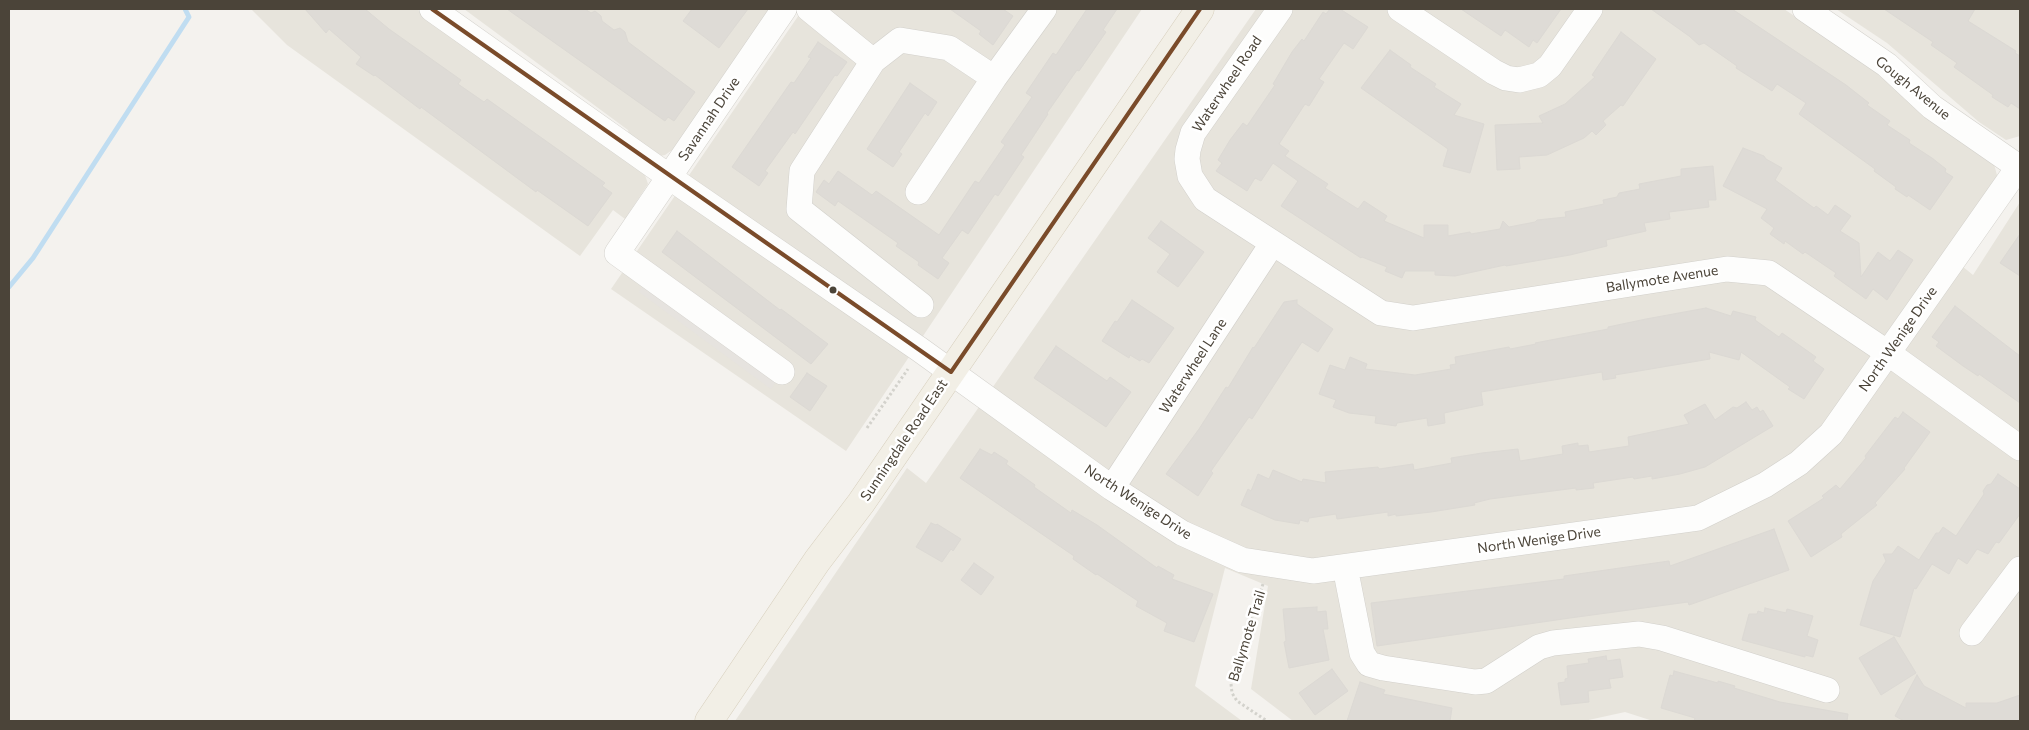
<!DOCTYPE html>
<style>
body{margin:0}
#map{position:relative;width:2029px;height:730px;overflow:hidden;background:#f4f2ee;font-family:Commissioner,sans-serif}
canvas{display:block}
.frame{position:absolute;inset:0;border:10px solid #4b4439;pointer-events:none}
</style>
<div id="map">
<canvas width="2029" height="730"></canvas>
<div class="frame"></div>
</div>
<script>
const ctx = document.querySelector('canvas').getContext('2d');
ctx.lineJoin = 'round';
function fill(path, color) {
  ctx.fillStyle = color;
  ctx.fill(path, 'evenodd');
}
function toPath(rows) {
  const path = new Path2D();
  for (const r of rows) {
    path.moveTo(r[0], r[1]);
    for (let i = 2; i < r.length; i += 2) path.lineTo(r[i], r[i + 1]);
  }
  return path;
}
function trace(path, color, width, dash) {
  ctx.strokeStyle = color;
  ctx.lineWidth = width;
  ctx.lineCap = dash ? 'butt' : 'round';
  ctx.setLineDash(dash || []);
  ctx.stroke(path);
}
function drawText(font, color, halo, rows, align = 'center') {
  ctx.font = font + ' Commissioner,sans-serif';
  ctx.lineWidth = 5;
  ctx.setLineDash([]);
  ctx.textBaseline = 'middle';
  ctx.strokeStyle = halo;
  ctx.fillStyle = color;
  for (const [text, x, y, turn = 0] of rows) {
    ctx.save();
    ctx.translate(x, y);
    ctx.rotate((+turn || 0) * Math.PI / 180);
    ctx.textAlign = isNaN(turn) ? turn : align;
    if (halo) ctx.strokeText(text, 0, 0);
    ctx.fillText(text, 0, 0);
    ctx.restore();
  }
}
fill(toPath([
 [251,9,417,9,644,172,648,184,625,219,613,210,580,256,287,45],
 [464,9,771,9,675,148,665,155,655,157,630,139,628,130],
 [803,9,1142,9,846,451,611,289],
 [1256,9,1784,9,1890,81,1994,164,1998,179,1946,253,1973,275,2020,202,2020,721,1653,721,1625,712,1584,721,1293,721,1251,689,1268,586,1225,568,1195,686,1242,721,735,721,907,468,926,483],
 [1836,9,2020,9,2020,136,2006,140,1979,122,1887,43]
]), '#e7e4dc');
fill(toPath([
 [655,264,790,362,771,389,639,292]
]), '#e6e3df');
trace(toPath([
 [9,287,33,258,189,17,185,9]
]), '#c0ddf1', 5);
const building = toPath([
 [305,9,365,9,389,29,461,80,458,84,484,102,487,99,605,183,602,186,612,193,588,226,537,190,536,192,421,107,420,109,375,75,374,76,356,64,361,57,329,29,326,33,305,9],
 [507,9,585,9,591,13,595,11,601,16,602,21,614,30,620,28,625,32,628,42,695,92,674,121,668,117,665,121,507,9],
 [692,9,748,9,719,48,683,21,692,9],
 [950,9,1003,9,1013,16,993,45,979,34,981,31,950,9],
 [1087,9,1117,9,1103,30,1106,32,1079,71,1077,70,1047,113,1048,114,1021,155,1024,157,998,196,995,194,968,234,962,230,942,258,949,263,938,279,918,265,919,262,896,246,898,243,838,201,835,206,816,192,824,180,829,184,838,171,872,195,876,191,939,235,975,181,979,183,1005,145,1001,142,1032,97,1026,93,1053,53,1056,55,1087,9],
 [1330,9,1340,9,1368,27,1353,49,1344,43,1319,79,1324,82,1309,106,1305,104,1279,144,1289,151,1285,156,1328,184,1325,188,1358,209,1364,201,1387,216,1384,221,1424,238,1424,225,1448,225,1448,236,1470,232,1471,234,1500,229,1503,221,1509,227,1535,222,1537,220,1566,217,1565,212,1604,204,1603,200,1617,197,1619,193,1640,189,1639,184,1681,176,1681,169,1713,166,1716,200,1708,200,1709,207,1669,212,1670,219,1644,223,1646,231,1606,240,1607,246,1570,255,1506,266,1505,265,1455,276,1435,275,1435,271,1405,271,1402,278,1385,271,1387,267,1362,257,1361,258,1281,206,1298,181,1273,163,1261,181,1255,178,1247,191,1216,171,1222,163,1218,160,1230,140,1243,123,1247,126,1275,85,1273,84,1292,52,1302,39,1304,41,1323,12,1326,14,1330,9],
 [1461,9,1561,9,1537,43,1533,40,1529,47,1505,30,1501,36,1461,9],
 [1651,9,1732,9,1846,85,1869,103,1867,105,1890,121,1887,125,1910,140,1909,143,1932,158,1946,169,1945,172,1953,177,1930,210,1908,195,1907,197,1895,189,1896,187,1874,171,1875,169,1799,114,1806,103,1777,84,1772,91,1736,68,1737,66,1704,43,1699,45,1689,36,1651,9],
 [1884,9,1975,9,1968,21,2016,51,2015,53,2020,56,2020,109,2011,103,2008,107,1992,97,1993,95,1954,67,1957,63,1931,45,1933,42,1884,9],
 [1621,32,1656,59,1623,106,1621,105,1603,121,1606,125,1596,135,1592,131,1584,138,1547,155,1519,157,1520,169,1497,170,1495,125,1543,123,1539,116,1565,104,1595,77,1592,75,1621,32],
 [818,42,847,62,837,76,835,75,795,134,793,132,765,171,768,173,759,186,732,167,791,82,794,83,811,58,808,57,818,42],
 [1390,50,1411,65,1410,67,1436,84,1434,87,1461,104,1454,115,1484,124,1470,173,1443,166,1448,149,1361,88,1390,50],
 [910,83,937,102,928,116,925,113,899,152,902,154,893,167,867,149,910,83],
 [1743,148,1764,156,1766,159,1782,168,1775,180,1814,208,1816,206,1828,215,1835,205,1851,216,1840,231,1859,243,1861,277,1878,252,1890,261,1898,250,1913,260,1887,300,1873,289,1866,299,1834,276,1836,273,1805,252,1803,254,1785,241,1784,244,1770,234,1774,228,1761,218,1767,209,1723,186,1743,148],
 [1161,221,1204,252,1178,287,1157,272,1170,254,1148,238,1161,221],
 [677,231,780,310,781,309,828,344,811,364,662,252,677,231],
 [2020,234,2020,276,2000,263,2020,234],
 [1132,300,1174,328,1149,363,1142,359,1140,361,1130,355,1129,358,1102,341,1115,321,1117,322,1132,300],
 [1297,300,1297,304,1333,329,1318,352,1302,342,1252,419,1249,417,1211,471,1213,473,1198,496,1166,474,1199,429,1226,387,1228,388,1253,347,1254,348,1284,302,1297,300],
 [1955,306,2020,356,2020,403,1979,374,1978,376,1963,366,1936,346,1939,342,1932,337,1955,306],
 [1706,308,1731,316,1733,311,1756,317,1755,320,1779,337,1782,333,1816,357,1813,361,1824,369,1804,399,1788,389,1790,387,1741,352,1739,360,1709,352,1710,359,1615,375,1616,378,1603,380,1602,372,1481,392,1483,405,1444,413,1445,423,1428,426,1427,418,1397,423,1396,426,1375,423,1376,416,1349,413,1333,407,1336,400,1319,394,1330,365,1345,370,1350,357,1367,364,1365,369,1415,375,1451,369,1450,365,1456,364,1455,357,1509,347,1510,349,1536,344,1535,343,1608,329,1608,327,1646,319,1706,308],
 [1056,346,1107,381,1110,377,1131,392,1106,427,1034,378,1056,346],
 [807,373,827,386,810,411,790,397,807,373],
 [1746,402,1752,410,1757,407,1760,412,1763,410,1773,426,1705,467,1680,474,1652,479,1652,476,1634,479,1633,477,1593,483,1594,488,1576,490,1576,488,1490,499,1474,503,1475,505,1431,512,1396,516,1396,514,1388,516,1388,512,1337,519,1336,514,1309,518,1308,522,1300,520,1299,524,1275,520,1241,505,1248,489,1251,491,1258,474,1269,479,1273,470,1302,482,1303,479,1326,483,1325,472,1378,467,1379,469,1413,464,1414,470,1452,463,1451,458,1482,453,1518,449,1520,461,1563,454,1562,446,1578,443,1578,446,1588,445,1589,452,1629,446,1628,437,1689,424,1684,415,1705,404,1715,420,1733,407,1737,408,1746,402],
 [1903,412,1930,432,1904,468,1905,469,1875,503,1877,505,1841,534,1842,537,1811,557,1788,521,1824,498,1822,496,1836,485,1840,489,1866,458,1865,456,1895,417,1898,419,1903,412],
 [980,449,992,455,994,452,1008,461,1006,464,1035,485,1034,487,1071,513,1072,510,1097,525,1157,568,1158,566,1174,575,1172,579,1213,594,1194,642,1164,631,1167,623,1136,606,1138,601,1097,574,1096,575,1073,559,1074,556,960,478,980,449],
 [1998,474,2020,489,2020,514,1999,543,1996,542,1988,554,1977,549,1967,564,1958,558,1949,574,1932,564,1916,589,1914,588,1900,637,1860,625,1873,581,1886,561,1883,554,1892,554,1898,546,1919,560,1936,533,1939,533,1943,527,1956,536,1984,494,1983,491,1987,485,1991,484,1998,474],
 [931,523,936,525,937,524,961,539,953,551,951,549,942,562,916,547,931,523],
 [1774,529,1789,570,1689,605,1688,602,1570,618,1377,646,1371,603,1564,579,1564,576,1669,561,1670,566,1774,529],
 [974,563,994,577,981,595,961,580,974,563],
 [1317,607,1317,612,1326,611,1328,629,1323,629,1329,660,1289,668,1284,642,1286,641,1283,609,1317,607],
 [1765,608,1786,613,1787,609,1813,616,1807,636,1818,640,1813,657,1805,655,1805,657,1742,640,1749,614,1757,614,1758,611,1764,613,1765,608],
 [1894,637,1916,673,1881,695,1859,658,1894,637],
 [1606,656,1607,661,1620,659,1623,677,1609,679,1611,688,1588,691,1589,702,1561,705,1558,683,1565,682,1565,679,1568,678,1567,666,1589,663,1588,659,1606,656],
 [1332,669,1348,691,1315,715,1299,693,1332,669],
 [1674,671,1718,683,1718,681,1735,686,1734,688,1780,702,1848,714,1847,721,1694,721,1695,718,1661,708,1670,675,1673,676,1674,671],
 [1917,675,1924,686,1966,708,1966,703,1997,703,2020,695,2020,721,1904,721,1895,716,1917,675],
 [1360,682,1385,690,1383,694,1452,708,1450,721,1347,721,1360,682]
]);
fill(building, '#dedbd6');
trace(building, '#dcd9d4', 1);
const minor = toPath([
 [432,9,685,188,919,349,1112,488,1182,533,1242,560,1313,571,1698,518,1765,485,1799,463,1831,434,2020,165],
 [809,9,873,61,802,171,799,209,921,305],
 [1280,9,1193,133,1188,150,1187,159,1190,176,1205,199,1381,313,1413,318,1727,269,1769,273,1888,353,2020,448],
 [1400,9,1494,72,1506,78,1519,80,1539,75,1550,66,1590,9],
 [1805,9,1887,65,1932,107,2020,168],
 [873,61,900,40,949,48,994,78,1044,9],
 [918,192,994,78],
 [782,372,617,253,784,9],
 [1112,488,1272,244],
 [1345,567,1362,653,1369,664,1383,668,1475,682,1486,681,1539,647,1553,643,1639,634,1662,638,1827,690],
 [1972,633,2020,569]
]);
const major = toPath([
 [709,721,817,561,861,503,1200,9]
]);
trace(minor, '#d2d0cb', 26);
trace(major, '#d6cebb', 29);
trace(toPath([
 [867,428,908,369],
 [1263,584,1231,684,1232,693,1237,701,1267,721]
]), '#d3d2cc', 3, [2.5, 2.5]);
trace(minor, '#fdfdfc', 25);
trace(major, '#f2efe6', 28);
trace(toPath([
 [432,9,951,372,1200,9]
]), '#7a4b2a', 4);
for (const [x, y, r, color] of [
 [833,290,4.5,"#4b4439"]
]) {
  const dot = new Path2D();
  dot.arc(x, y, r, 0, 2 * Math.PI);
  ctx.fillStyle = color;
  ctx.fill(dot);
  trace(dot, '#fff', 2);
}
drawText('14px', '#4b4439', '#fff', [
 ["Waterwheel Road",1227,84,-56],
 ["Gough Avenue",1913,88,39],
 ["Savannah Drive",709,119,-56],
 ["Ballymote Avenue",1662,279,-9],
 ["North Wenige Drive",1898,339,-55],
 ["Waterwheel Lane",1193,366,-57],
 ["Sunningdale Road East",904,440,-56],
 ["North Wenige Drive",1138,502,33],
 ["North Wenige Drive",1539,540,-8],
 ["Ballymote Trail",1247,636,-73]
]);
</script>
